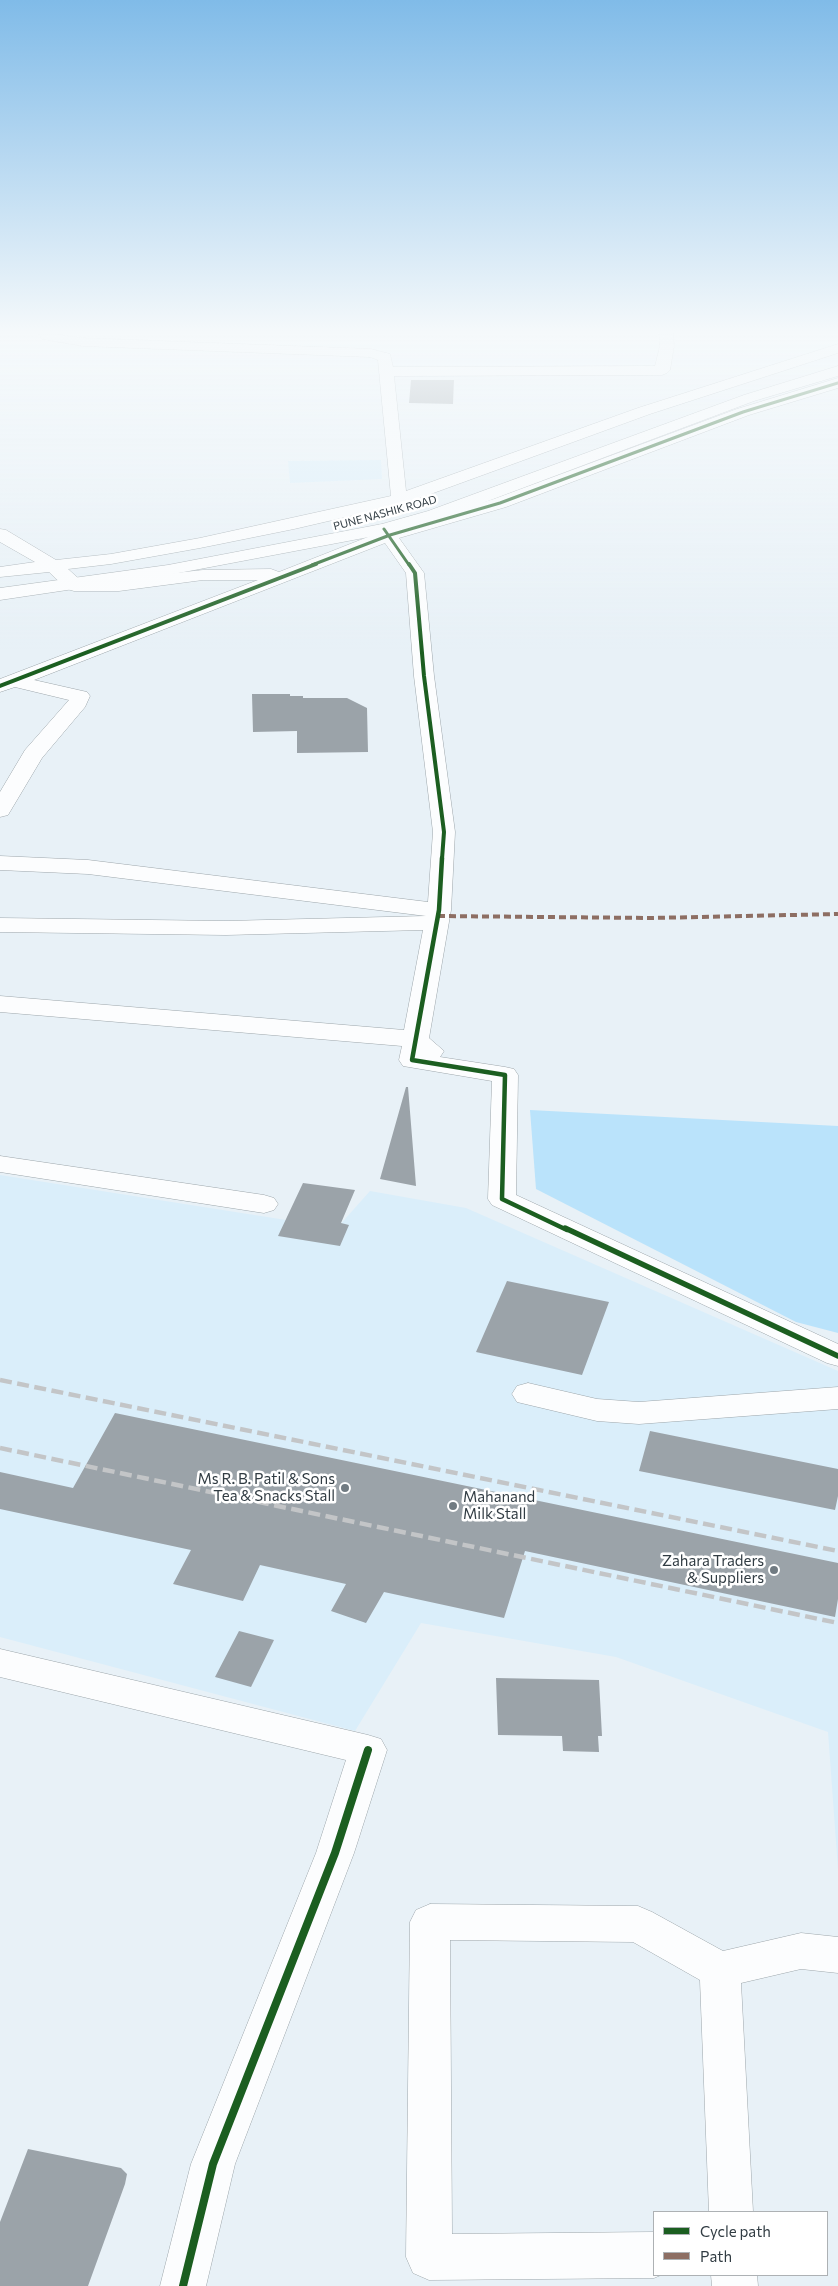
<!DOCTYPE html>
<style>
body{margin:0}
#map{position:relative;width:838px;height:2286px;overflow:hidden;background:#e8f1f7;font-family:Commissioner,sans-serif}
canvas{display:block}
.legend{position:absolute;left:653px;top:2211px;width:175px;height:65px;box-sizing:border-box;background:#fff;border:1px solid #adb1b4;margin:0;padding:6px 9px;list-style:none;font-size:15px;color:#313c43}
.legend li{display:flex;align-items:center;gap:10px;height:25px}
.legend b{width:25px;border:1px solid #adb1b4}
</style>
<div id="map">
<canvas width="838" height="2286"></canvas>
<ul class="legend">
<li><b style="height:6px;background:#1b5e20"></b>Cycle path</li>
<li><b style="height:6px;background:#8d6e63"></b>Path</li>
</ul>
</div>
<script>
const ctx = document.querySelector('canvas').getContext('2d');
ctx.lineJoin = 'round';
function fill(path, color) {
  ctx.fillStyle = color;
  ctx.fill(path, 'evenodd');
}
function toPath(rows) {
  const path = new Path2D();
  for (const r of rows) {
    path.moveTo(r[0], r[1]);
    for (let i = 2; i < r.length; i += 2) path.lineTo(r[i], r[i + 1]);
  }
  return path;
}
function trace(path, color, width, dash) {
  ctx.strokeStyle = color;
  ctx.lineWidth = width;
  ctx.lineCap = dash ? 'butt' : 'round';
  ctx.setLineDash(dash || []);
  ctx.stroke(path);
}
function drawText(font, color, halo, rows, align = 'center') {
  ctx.font = font + ' Commissioner,sans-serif';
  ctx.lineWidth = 5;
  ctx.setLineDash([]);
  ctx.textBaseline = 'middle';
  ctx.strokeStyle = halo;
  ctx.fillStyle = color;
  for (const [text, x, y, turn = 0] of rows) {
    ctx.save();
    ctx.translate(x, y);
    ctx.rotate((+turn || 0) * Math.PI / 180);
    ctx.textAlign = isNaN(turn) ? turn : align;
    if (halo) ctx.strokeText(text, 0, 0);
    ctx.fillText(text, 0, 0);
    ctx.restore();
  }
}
fill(toPath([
 [381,460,382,479,290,483,288,461],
 [0,1175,337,1228,370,1191,466,1208,838,1371,838,1869,828,1732,616,1657,421,1623,355,1731,0,1637]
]), '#daeefa');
fill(toPath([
 [530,1110,838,1126,838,1333,796,1322,536,1189]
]), '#bae3fb');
fill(toPath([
 [411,380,454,380,453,404,409,403],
 [252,694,290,694,290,696,303,696,303,698,347,698,367,708,368,752,297,753,297,731,253,732],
 [406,1087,408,1087,416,1186,380,1179],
 [303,1183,355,1190,341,1223,349,1225,340,1246,278,1236],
 [507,1281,609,1302,582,1375,476,1352],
 [115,1413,838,1563,838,1599,835,1617,525,1551,504,1618,384,1592,366,1623,331,1611,346,1584,260,1565,243,1601,173,1584,191,1550,0,1509,0,1472,73,1488],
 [650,1431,838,1469,838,1496,835,1510,639,1471],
 [239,1631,274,1640,251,1687,215,1677],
 [496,1678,599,1680,602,1736,598,1736,599,1752,563,1751,562,1736,498,1735],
 [28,2149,121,2168,127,2174,125,2184,88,2286,0,2286,0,2222]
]), '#9ba3a9');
const minor = toPath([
 [37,331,51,331,59,335,83,338,371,349,390,354,393,367,655,366,660,346,659,331,673,331,674,346,670,370,667,373,662,375,394,376,406,491,638,408,838,344,838,353,650,414,406,503,294,529,200,548,111,564,68,569,79,579,119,579,203,570,271,569,279,572,378,533,375,529,378,525,384,524,390,525,393,529,494,499,737,409,838,378,838,388,749,415,506,507,399,538,424,573,434,676,455,832,451,910,429,1038,444,1051,440,1057,505,1067,514,1069,518,1075,516,1195,838,1344,838,1366,827,1363,492,1205,488,1199,492,1081,403,1066,399,1060,402,1046,0,1012,0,996,404,1030,423,930,226,935,0,932,0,918,226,921,426,916,88,874,0,870,0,856,88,860,428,902,433,832,414,676,406,573,385,543,34,680,87,692,90,696,85,707,42,758,8,815,0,817,0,792,25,750,69,700,15,687,0,692,0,679,258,580,203,580,119,591,74,591,67,589,49,572,0,577,0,567,35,562,0,542,0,529,6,530,56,560,111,554,200,538,391,496,378,360,370,357,83,346,42,339,37,331],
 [0,1156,264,1195,274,1198,278,1204,274,1210,264,1213,0,1172,0,1156],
 [528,1383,597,1399,639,1402,838,1387,838,1409,639,1424,597,1421,517,1402,512,1394,517,1386,528,1383],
 [0,1649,368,1735,381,1739,387,1750,354,1853,235,2164,206,2286,160,2286,191,2164,316,1853,346,1760,0,1677,0,1649],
 [430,1904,638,1906,652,1912,723,1951,801,1933,838,1937,838,1973,801,1969,741,1983,753,2212,709,2212,700,1980,633,1942,450,1940,452,2234,654,2232,654,2275,661,2275,654,2278,429,2280,413,2273,406,2257,410,1922,416,1910,430,1904],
 [711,2275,757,2275,758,2286,712,2286,711,2275]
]);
const highway = toPath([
 [838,366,838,376,754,401,440,519,390,533,168,575,0,600,0,588,168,565,382,524,428,511,744,395,838,366]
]);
trace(minor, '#9da6ab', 1);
trace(highway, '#9da6ab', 1);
fill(minor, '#fcfdfe');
fill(highway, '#fcfdfe');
trace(toPath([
 [0,1380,838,1551],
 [0,1448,838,1623]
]), '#c3c5c7', 4.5, [12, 5.5]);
trace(toPath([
 [438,916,651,918,838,914]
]), '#8d6e63', 4, [7, 4]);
trace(toPath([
 [384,529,409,565],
 [312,565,390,535,500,503,743,412,838,383]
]), '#1b5e20', 3);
trace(toPath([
 [409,564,415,573,424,676,444,832,442,859],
 [0,686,316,564]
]), '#1b5e20', 4);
trace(toPath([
 [442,858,439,910,412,1060,505,1075,502,1199,567,1230]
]), '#1b5e20', 4.5);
trace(toPath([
 [565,1228,838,1356]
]), '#1b5e20', 5.5);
trace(toPath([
 [183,2286,213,2164,335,1853,368,1750]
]), '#1b5e20', 8);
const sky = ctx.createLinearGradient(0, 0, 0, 652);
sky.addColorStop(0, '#80bbe8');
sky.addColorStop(0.51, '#f5f9fb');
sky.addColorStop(1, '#f5f9fb00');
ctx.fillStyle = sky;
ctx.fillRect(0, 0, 838, 652);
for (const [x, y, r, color] of [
 [345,1488,5,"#717b82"],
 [453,1506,5,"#717b82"],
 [774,1570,5,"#717b82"]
]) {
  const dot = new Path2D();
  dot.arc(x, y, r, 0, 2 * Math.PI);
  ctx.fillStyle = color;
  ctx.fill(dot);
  trace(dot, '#fff', 2);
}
drawText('11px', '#313c43', '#fff', [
 ["PUNE NASHIK ROAD",385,513,-15]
]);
drawText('15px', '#313c43', '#fff', [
 ["Ms R. B. Patil & Sons",335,1479],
 ["Tea & Snacks Stall",335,1496],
 ["Mahanand",463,1497,"left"],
 ["Milk Stall",463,1514,"left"],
 ["Zahara Traders",764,1561],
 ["& Suppliers",764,1578]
], 'right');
</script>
